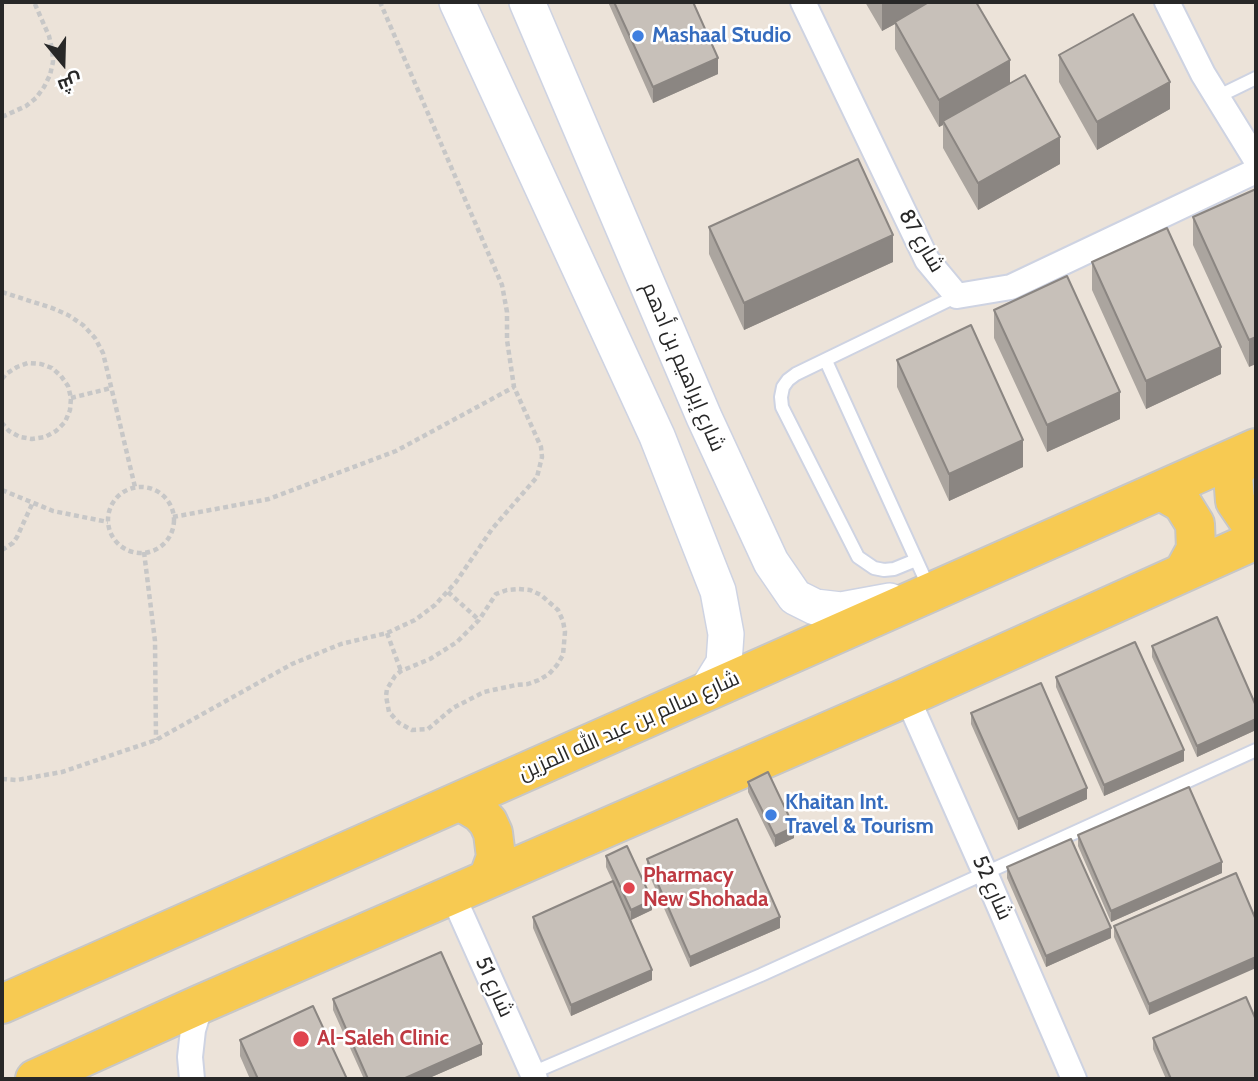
<!DOCTYPE html>
<meta charset="utf-8">
<style>
body{margin:0}
#map{position:relative;width:1258px;height:1081px;overflow:hidden;background:#ece3d9;font-family:Cabin,Cairo,sans-serif}
canvas{display:block}
.frame{position:absolute;inset:0;border:4px solid #282828;pointer-events:none}
.north{position:absolute;left:28px;top:28px;width:70px;height:70px;-webkit-text-stroke:5px #fff;paint-order:stroke;rotate:161deg;font-size:19px;font-weight:700;line-height:28px;text-align:center;color:#282828}
.north::after{content:'';display:block;margin:auto;width:24px;height:32px;background:#282828;clip-path:polygon(50% 0,100% 100%,50% 72%,0 100%)}
</style>
<div id="map">
<canvas width="1258" height="1081"></canvas>
<div class="frame"></div>
<div class="north">ش</div>
</div>
<script>
const ctx = document.querySelector('canvas').getContext('2d');
ctx.lineJoin = 'round';
function toPath(rows) {
  const path = new Path2D();
  for (const r of rows) {
    if (r.length === 3) {
      path.moveTo(r[0] + r[2], r[1]);
      path.arc(r[0], r[1], r[2], 0, 2 * Math.PI);
      continue;
    }
    path.moveTo(r[0], r[1]);
    for (let i = 2; i < r.length; i += 2) path.lineTo(r[i], r[i + 1]);
  }
  return path;
}
function trace(path, color, width, dash) {
  ctx.strokeStyle = color;
  ctx.lineWidth = width;
  ctx.lineCap = dash ? 'butt' : 'round';
  ctx.setLineDash(dash || []);
  ctx.stroke(path);
}
function fill(path, color) {
  ctx.fillStyle = color;
  ctx.fill(path, 'evenodd');
}
function drawText(font, color, halo, rows, align = 'center') {
  ctx.font = font + ' Cabin,Cairo,sans-serif';
  ctx.lineWidth = 5;
  ctx.setLineDash([]);
  ctx.textBaseline = 'middle';
  ctx.strokeStyle = halo;
  ctx.fillStyle = color;
  for (const [text, x, y, turn = 0] of rows) {
    ctx.save();
    ctx.translate(x, y);
    ctx.rotate((+turn || 0) * Math.PI / 180);
    ctx.textAlign = isNaN(turn) ? turn : align;
    if (halo) ctx.strokeText(text, 0, 0);
    ctx.fillText(text, 0, 0);
    ctx.restore();
  }
}
const lane = toPath([
 [1217,97,1256,78],
 [826,361,930,590],
 [916,560,894,569,884,570,874,568,858,557,782,407,781,397,783,387,788,380,796,374,957,296],
 [532,1073,761,975,1256,750]
]);
const street = toPath([
 [803,2,927,260,957,296,1011,287,1256,171],
 [1167,2,1203,74,1256,160],
 [907,697,985,873,1074,1079],
 [452,894,535,1079],
 [192,1079,190,1057,193,1030,201,1004]
]);
const secondary = toPath([
 [457,2,657,436,718,591,726,634,724,663,706,692],
 [527,2,704,417,771,562,795,597,815,607,841,610,890,601]
]);
const primary = toPath([
 [1248,452,1233,475,1235,501,1250,523,1256,525],
 [1161,491,1182,503,1195,524,1196,549,1184,571],
 [459,802,470,807,480,813,488,822,493,833,496,857,488,879],
 [2,1004,1256,448],
 [35,1079,201,1004,907,697,1256,540]
]);
trace(lane, '#ced3e2', 16);
trace(street, '#ced3e2', 28);
trace(secondary, '#ced3e2', 38);
trace(primary, '#c7c7c7', 42);
trace(toPath([
 [2,117,26,106,36,98,44,87,50,75,53,62,52,49,49,36,34,2],
 [2,292,52,308,68,315,83,325,95,338,103,353,135,487],
 [2,379,6,374,17,367,28,363,41,364,52,368,61,376,68,386,71,398,70,410,65,422,56,431,45,437,32,439,20,437,9,431,2,423],
 [71,398,111,388],
 [141,520,33],
 [2,490,53,511,108,522],
 [173,517,269,499,396,451,514,387],
 [2,550,13,543,17,537,33,502],
 [144,552,155,641,156,740],
 [519,589,530,590,541,595,558,610,563,621,565,632,563,655,557,665,549,674,539,680,528,684,516,685,484,692,453,708,428,729,412,730,399,723,389,712,386,696,387,689,395,676,401,671,430,659,457,642,479,620,496,594,507,590,519,589],
 [448,592,479,620],
 [387,633,401,671],
 [2,779,17,780,62,772,156,740,292,664,341,644,387,633,415,620,435,605,456,582,492,529,537,477,542,457,541,447,514,387,507,340,507,312,502,285,380,2]
]), '#c7c7c7', 4.5, [5, 3.5]);
trace(lane, '#fff', 12);
trace(street, '#fff', 24);
trace(secondary, '#fff', 35);
trace(primary, '#f7ca52', 38);
fill(toPath([
 [608,2,693,2,718,74,653,103],
 [865,2,976,2,1010,83,1060,164,978,210,943,148,943,125,939,127,895,49,895,24,882,31],
 [1059,55,1170,109,1097,150,1059,82],
 [1256,189,1249,367,1193,245,1193,217],
 [709,227,893,262,744,330,709,254],
 [1092,262,1221,374,1146,409,1092,290],
 [994,310,1120,419,1047,452,994,338],
 [897,360,1023,467,949,501,897,387],
 [1152,646,1256,706,1256,730,1197,757,1152,657],
 [1056,677,1184,761,1104,796,1056,687],
 [971,713,1087,799,1018,830,971,724],
 [748,782,794,838,775,847,748,792],
 [1078,835,1222,873,1111,922,1078,846],
 [606,856,652,910,631,920,652,980,571,1016,533,928,533,917,613,882,606,867],
 [647,859,780,928,690,967,647,870],
 [1007,867,1111,938,1046,967,1007,878],
 [1256,920,1149,1015,1114,937,1114,926],
 [333,999,482,1055,427,1079,364,1079,333,1010],
 [1153,1038,1256,1079,1166,1079,1153,1049],
 [240,1040,347,1079,250,1079,240,1056]
]), '#aba59f');
fill(toPath([
 [885,2,934,2,895,22,895,24,882,31,882,4],
 [718,58,718,74,653,103,653,87],
 [1010,60,1010,87,943,121,943,125,939,127,939,100],
 [1170,82,1170,109,1097,150,1097,122],
 [1060,137,1060,164,978,210,978,183],
 [893,235,893,262,744,330,744,303],
 [1256,337,1256,364,1249,367,1249,340],
 [1221,347,1221,374,1146,409,1146,381],
 [1120,392,1120,419,1047,452,1047,425],
 [1023,440,1023,467,949,501,949,474],
 [1256,719,1256,730,1197,757,1197,746],
 [1184,750,1184,761,1104,796,1104,785],
 [1087,788,1087,799,1018,830,1018,819],
 [794,827,794,838,775,847,775,836],
 [1222,862,1222,873,1111,922,1111,911],
 [652,900,652,910,631,920,631,910],
 [780,917,780,928,690,967,690,957],
 [1111,928,1111,938,1046,967,1046,956],
 [1256,957,1256,968,1149,1015,1149,1004],
 [652,970,652,980,571,1016,571,1005],
 [482,1044,482,1055,427,1079,403,1079]
]), '#8b8682');
const building = toPath([
 [614,2,693,2,718,58,653,87,614,2],
 [929,2,976,2,1010,60,939,100,895,22,929,2],
 [1133,14,1170,82,1097,122,1059,55,1133,14],
 [1025,75,1060,137,978,183,943,121,1025,75],
 [858,159,893,235,744,303,709,227,858,159],
 [1256,189,1256,337,1249,340,1193,217,1256,189],
 [1167,228,1221,347,1146,381,1092,262,1167,228],
 [1067,276,1120,392,1047,425,994,310,1067,276],
 [971,325,1023,440,949,474,897,360,971,325],
 [1217,617,1256,706,1256,719,1197,746,1152,646,1217,617],
 [1135,642,1184,750,1104,785,1056,677,1135,642],
 [1041,683,1087,788,1018,819,971,713,1041,683],
 [768,772,794,827,775,836,748,782,768,772],
 [1189,787,1222,862,1111,911,1078,835,1189,787],
 [737,819,780,917,690,957,647,859,737,819],
 [1071,839,1111,928,1046,956,1007,867,1071,839],
 [627,846,652,900,631,910,606,856,627,846],
 [1236,873,1256,920,1256,957,1149,1004,1114,926,1236,873],
 [613,881,652,970,571,1005,533,917,613,881],
 [441,952,482,1044,403,1079,368,1079,333,999,441,952],
 [1246,997,1256,1020,1256,1079,1171,1079,1153,1038,1246,997],
 [313,1006,347,1079,258,1079,240,1040,313,1006]
]);
fill(building, '#c7c0b9');
trace(building, '#8b8682', 2);
for (const [x, y, r, color] of [
 [638,36,7,"#3f7fe0"],
 [771,815,7,"#3f7fe0"],
 [629,888,7,"#e0444e"],
 [301,1039,9,"#e0444e"]
]) {
  const dot = new Path2D();
  dot.arc(x, y, r, 0, 2 * Math.PI);
  ctx.fillStyle = color;
  ctx.fill(dot);
  trace(dot, '#fff', 2.5);
}
drawText('bold 21px', '#366cbe', '#fff', [
 ["Mashaal Studio",652,36],
 ["Khaitan Int.",785,803],
 ["Travel & Tourism",785,827]
], 'left');
drawText('21px', '#282828', '#fff', [
 ["شارع 87",921,241,60],
 ["شارع إبراهيم بن أدهم",683,367,67],
 ["شارع سالم بن عبد الله المزين",629,726,-24],
 ["شارع 52",992,888,66],
 ["51 شارع",494,987,66]
]);
drawText('bold 21px', '#be3a42', '#fff', [
 ["Pharmacy",643,876],
 ["New Shohada",643,900],
 ["Al-Saleh Clinic",317,1039]
], 'left');
</script>
